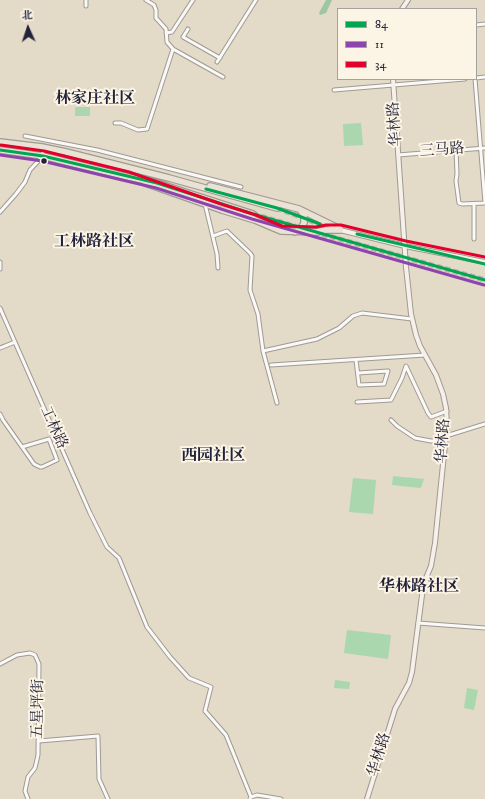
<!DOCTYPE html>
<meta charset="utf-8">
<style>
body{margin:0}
#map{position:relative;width:485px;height:799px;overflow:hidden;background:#e3dac8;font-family:"IM FELL DW Pica","Noto Serif SC",serif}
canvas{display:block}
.legend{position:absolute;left:337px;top:8px;width:140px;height:72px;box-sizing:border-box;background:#fcf5e5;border:1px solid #a5a1a1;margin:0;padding:5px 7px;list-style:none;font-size:12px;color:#22223b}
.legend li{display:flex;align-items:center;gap:8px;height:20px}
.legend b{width:20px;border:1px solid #a5a1a1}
.north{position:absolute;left:8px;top:8px;width:40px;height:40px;-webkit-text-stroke:3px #fcf5e5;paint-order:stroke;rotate:357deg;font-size:11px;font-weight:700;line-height:16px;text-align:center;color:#22223b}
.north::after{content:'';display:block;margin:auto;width:14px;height:18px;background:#22223b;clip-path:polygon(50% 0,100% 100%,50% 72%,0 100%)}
</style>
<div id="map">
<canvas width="485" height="799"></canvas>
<ul class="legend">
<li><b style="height:5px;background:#00a651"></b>84</li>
<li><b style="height:5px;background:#8e44ad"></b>11</li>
<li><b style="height:5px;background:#e4002b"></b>34</li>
</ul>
<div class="north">北</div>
</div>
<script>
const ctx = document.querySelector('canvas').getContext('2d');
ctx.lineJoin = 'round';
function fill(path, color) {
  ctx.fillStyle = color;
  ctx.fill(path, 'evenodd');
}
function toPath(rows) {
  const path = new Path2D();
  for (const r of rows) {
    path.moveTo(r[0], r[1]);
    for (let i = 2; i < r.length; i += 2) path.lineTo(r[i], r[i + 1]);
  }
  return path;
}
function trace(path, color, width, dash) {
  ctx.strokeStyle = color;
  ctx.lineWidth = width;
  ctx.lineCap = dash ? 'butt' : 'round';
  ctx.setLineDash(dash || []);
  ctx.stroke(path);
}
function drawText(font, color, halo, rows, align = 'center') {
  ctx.font = font + ' "IM FELL DW Pica","Noto Serif SC",serif';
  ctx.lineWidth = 4;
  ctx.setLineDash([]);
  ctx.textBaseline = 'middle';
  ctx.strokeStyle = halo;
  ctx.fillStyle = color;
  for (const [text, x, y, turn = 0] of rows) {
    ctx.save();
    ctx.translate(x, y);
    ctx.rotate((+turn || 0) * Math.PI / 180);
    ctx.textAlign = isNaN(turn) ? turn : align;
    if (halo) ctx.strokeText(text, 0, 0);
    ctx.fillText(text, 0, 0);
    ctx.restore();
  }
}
fill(toPath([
 [75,107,90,107,90,116,75,116],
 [361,123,363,145,344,146,343,124],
 [393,476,424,479,421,488,392,485],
 [353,478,376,480,373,514,349,512],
 [347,630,391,635,388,659,344,653],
 [335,680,350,682,349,689,334,688],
 [467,688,478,690,474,710,464,708]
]), '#aad7ae');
fill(toPath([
 [326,0,332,0,326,13,320,15,319,13]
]), '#9dc6a1');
trace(toPath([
 [277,208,327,227,337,229],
 [253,214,304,229],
 [314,232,485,280]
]), '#bcb5ac', 5.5, [5.5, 3]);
const street = toPath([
 [146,0,154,5,156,10,156,18,166,29,167,42,173,49,223,77],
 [86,6,86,0],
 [476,25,485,24],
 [188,29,183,37,220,58],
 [166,33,172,32,193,0],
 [217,62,256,0],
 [476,78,485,77],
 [475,79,485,203],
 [334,90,465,79],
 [115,123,121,123,138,130,147,129,173,49],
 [25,136,97,150,241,187],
 [456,150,457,174,456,181,459,203,462,204,485,203],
 [398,155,485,148],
 [205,204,217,254,218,268],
 [474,204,474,239],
 [0,212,16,194,25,182,30,170,43,156,42,147],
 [213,236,227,231,250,253,252,256,250,290,258,314,263,351,277,403],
 [0,262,0,269],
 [0,308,90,513,107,547,119,558,147,627,170,657,189,678,211,687,205,711,226,735,251,797,250,799],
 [0,348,15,342],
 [263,351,317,339,339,328,353,316,362,313,412,319],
 [356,360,359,385,384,384,388,371,358,373],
 [271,365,425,355],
 [357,402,391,400,402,378,406,366,428,413,431,417,447,411],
 [0,414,3,420,34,464,40,467,42,467,57,460,49,439,22,447],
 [391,420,397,426,415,438,431,441,445,440],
 [446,436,485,424],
 [418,623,485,628],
 [0,664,17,655,30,653,35,655,39,664,38,755,35,768,28,777,25,791,28,799],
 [39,741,98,736,99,779,108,799],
 [251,797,257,795,281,799]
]);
const secondary = toPath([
 [402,9,408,0],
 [340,230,405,246,485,262],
 [367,799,395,709,409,683,412,672,422,595,426,578,431,566,435,543,447,425,446,408,443,394,436,375,420,346,416,335,411,314,406,267,393,79]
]);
const highway = toPath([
 [0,142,42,147,66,152,169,178,277,208],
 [0,150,43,156,128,177,157,183,253,214],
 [145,183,222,210,255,220,281,231,316,232,326,230,340,230],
 [210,186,299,209,340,229],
 [295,232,300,230,304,223,304,215,301,211]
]);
trace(street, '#9f9a93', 5);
trace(secondary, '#9f9a93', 6);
trace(highway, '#9f9a93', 8);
trace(street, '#fbf9f7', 3);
trace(secondary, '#f5f0e9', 4);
trace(highway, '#ebe2d6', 5.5);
trace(toPath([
 [0,150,43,156,157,183,253,214,485,280],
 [206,189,277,208,320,224],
 [357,234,485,264]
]), '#00a651', 3);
trace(toPath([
 [0,155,42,161,156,188,252,219,484,285]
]), '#8e44ad', 3);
trace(toPath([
 [1,145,44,151,129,172,224,205,256,215,282,226,316,227,326,225,341,225,406,241,485,257]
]), '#e4002b', 3);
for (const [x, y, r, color] of [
 [44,161,3.5,"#22223b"]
]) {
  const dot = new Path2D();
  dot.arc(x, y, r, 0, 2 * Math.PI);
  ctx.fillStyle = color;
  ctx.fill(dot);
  trace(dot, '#fcf5e5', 1.5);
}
drawText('15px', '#22223b', '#fcf5e5', [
 ["华林路",396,124,-94],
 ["三马路",442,151,-4],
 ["工林路",53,428,66],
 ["华林路",444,441,-86],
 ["五星坪街",39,709,-89],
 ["华林路",380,755,-73]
]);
drawText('bold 16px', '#22223b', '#fcf5e5', [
 ["林家庄社区",95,100],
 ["工林路社区",94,243],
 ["西园社区",213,457],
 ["华林路社区",419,588]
]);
</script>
